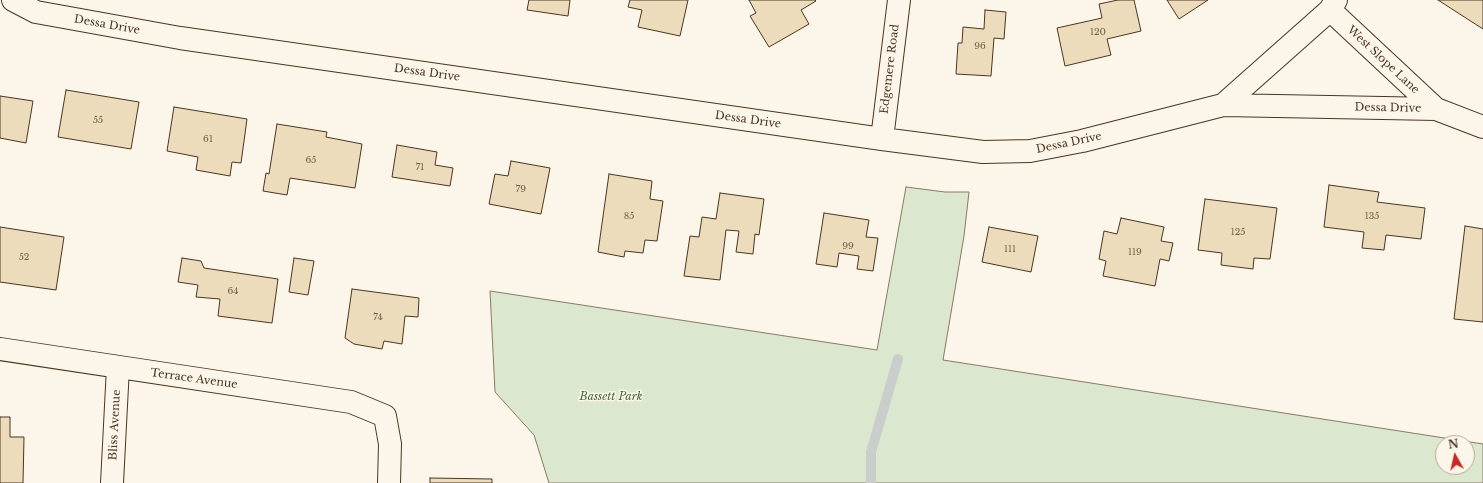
<!DOCTYPE html>
<style>
body{margin:0}
#map{position:relative;width:1483px;height:483px;overflow:hidden;background:#fbf6e9;font-family:"Libre Baskerville",serif}
canvas{display:block}
.north{position:absolute;left:1435px;top:435px;width:40px;height:40px;box-sizing:border-box;background:#fbf6e9;border:1px solid #b4a999;border-radius:50%;rotate:352deg;font-size:11px;font-weight:700;line-height:16px;text-align:center;color:#4a3520}
.north::after{content:'';display:block;margin:auto;width:14px;height:18px;background:#c62828;clip-path:polygon(50% 0,100% 100%,50% 72%,0 100%)}
</style>
<div id="map">
<canvas width="1483" height="483"></canvas>
<div class="north">N</div>
</div>
<script>
const ctx = document.querySelector('canvas').getContext('2d');
ctx.lineJoin = 'round';
function fill(path, color) {
  ctx.fillStyle = color;
  ctx.fill(path, 'evenodd');
}
function toPath(rows) {
  const path = new Path2D();
  for (const r of rows) {
    path.moveTo(r[0], r[1]);
    for (let i = 2; i < r.length; i += 2) path.lineTo(r[i], r[i + 1]);
  }
  return path;
}
function trace(path, color, width, dash) {
  ctx.strokeStyle = color;
  ctx.lineWidth = width;
  ctx.lineCap = dash ? 'butt' : 'round';
  ctx.setLineDash(dash || []);
  ctx.stroke(path);
}
function drawText(font, color, halo, rows, align = 'center') {
  ctx.font = font + ' "Libre Baskerville",serif';
  ctx.lineWidth = 3;
  ctx.setLineDash([]);
  ctx.textBaseline = 'middle';
  ctx.strokeStyle = halo;
  ctx.fillStyle = color;
  for (const [text, x, y, turn = 0] of rows) {
    ctx.save();
    ctx.translate(x, y);
    ctx.rotate((+turn || 0) * Math.PI / 180);
    ctx.textAlign = isNaN(turn) ? turn : align;
    if (halo) ctx.strokeText(text, 0, 0);
    ctx.fillText(text, 0, 0);
    ctx.restore();
  }
}
const green = toPath([
 [906,187,945,192,969,192,964,236,943,360,1483,444,1483,483,549,483,534,435,495,392,490,291,877,350,906,187],
 [1443,443,1467,443,1467,467,1443,467,1443,443]
]);
fill(green, '#dce7d0');
trace(green, '#887966', 1);
trace(toPath([
 [871,483,871,452,898,359]
]), '#c9cecd', 10);
const building = toPath([
 [529,0,570,0,568,16,527,10,529,0],
 [630,0,688,0,680,36,638,27,642,10,628,7,630,0],
 [749,0,815,0,816,1,801,10,809,24,769,47,750,16,756,13,749,0],
 [1118,0,1134,0,1141,31,1107,39,1111,55,1065,66,1057,28,1102,18,1099,4,1118,0],
 [1167,0,1208,0,1179,19,1167,0],
 [1438,0,1483,0,1483,29,1438,0],
 [985,10,1006,12,1004,39,994,38,991,76,956,74,958,43,962,43,963,27,984,29,985,10],
 [66,90,139,102,131,149,58,137,66,90],
 [0,96,33,101,26,143,0,138,0,96],
 [174,107,247,119,241,163,232,162,230,176,196,170,198,157,167,151,174,107],
 [277,124,327,132,326,137,362,144,355,188,290,178,287,195,263,191,266,173,269,174,277,124],
 [397,145,437,152,435,165,453,168,450,186,392,177,397,145],
 [511,161,550,168,541,214,489,204,495,174,508,176,511,161],
 [609,174,652,181,650,199,663,201,657,241,645,240,643,253,625,251,624,257,598,252,609,174],
 [1329,185,1379,192,1377,202,1425,208,1421,239,1386,235,1384,250,1362,248,1364,232,1324,227,1329,185],
 [720,193,764,199,759,235,755,234,753,254,736,252,739,231,726,230,720,280,684,276,690,236,699,237,702,217,716,219,720,193],
 [1205,199,1277,208,1270,259,1254,258,1253,269,1221,265,1222,253,1198,250,1205,199],
 [824,213,869,220,866,237,878,238,873,271,857,269,859,256,839,253,837,267,816,264,824,213],
 [1121,218,1164,227,1161,241,1173,243,1169,261,1160,259,1155,286,1103,276,1106,261,1099,259,1104,231,1117,234,1121,218],
 [1465,226,1483,229,1483,322,1454,319,1465,226],
 [0,227,64,237,56,290,0,282,0,227],
 [989,227,1038,236,1031,272,982,262,989,227],
 [182,258,201,261,204,268,278,279,272,323,218,316,220,299,196,297,198,285,178,282,182,258],
 [294,258,314,261,308,295,289,292,294,258],
 [352,289,419,298,418,317,405,316,402,344,384,341,382,349,354,344,345,338,352,289],
 [0,417,10,417,10,437,24,437,23,483,0,483,0,417],
 [430,478,492,479,492,483,430,483,430,478]
]);
fill(building, '#ecdcbc');
trace(building, '#4a3520', 1);
const minor = toPath([
 [13,0,36,12,180,38,882,139,983,152,1030,151,1082,141,1223,105,1436,109,1483,127],
 [1330,10,1436,109],
 [1223,105,1330,10,1336,0],
 [882,139,899,0],
 [0,349,351,402,385,416,390,444,389,483],
 [112,483,118,367]
]);
trace(minor, '#4a3520', 24);
trace(minor, '#fbf6e9', 22);
drawText('9px', '#725f47', null, [
 ["120",1098,32],
 ["96",980,46],
 ["55",98,120],
 ["61",208,139],
 ["65",311,160],
 ["71",420,167],
 ["79",521,189],
 ["85",629,216],
 ["135",1372,216],
 ["125",1238,232],
 ["99",848,246],
 ["111",1010,249],
 ["119",1135,252],
 ["52",24,257],
 ["64",233,291],
 ["74",378,317]
]);
drawText('11px', '#4a3520', '#fbf6e9', [
 ["Dessa Drive",107,25,10],
 ["West Slope Lane",1383,60,43],
 ["Edgemere Road",890,69,-83],
 ["Dessa Drive",427,73,8],
 ["Dessa Drive",1388,108,1],
 ["Dessa Drive",748,120,8],
 ["Dessa Drive",1069,143,-12],
 ["Terrace Avenue",194,379,8],
 ["Bliss Avenue",115,425,-87]
]);
drawText('italic 11px', '#436837', '#fbf6e9', [
 ["Bassett Park",611,397]
]);
</script>
